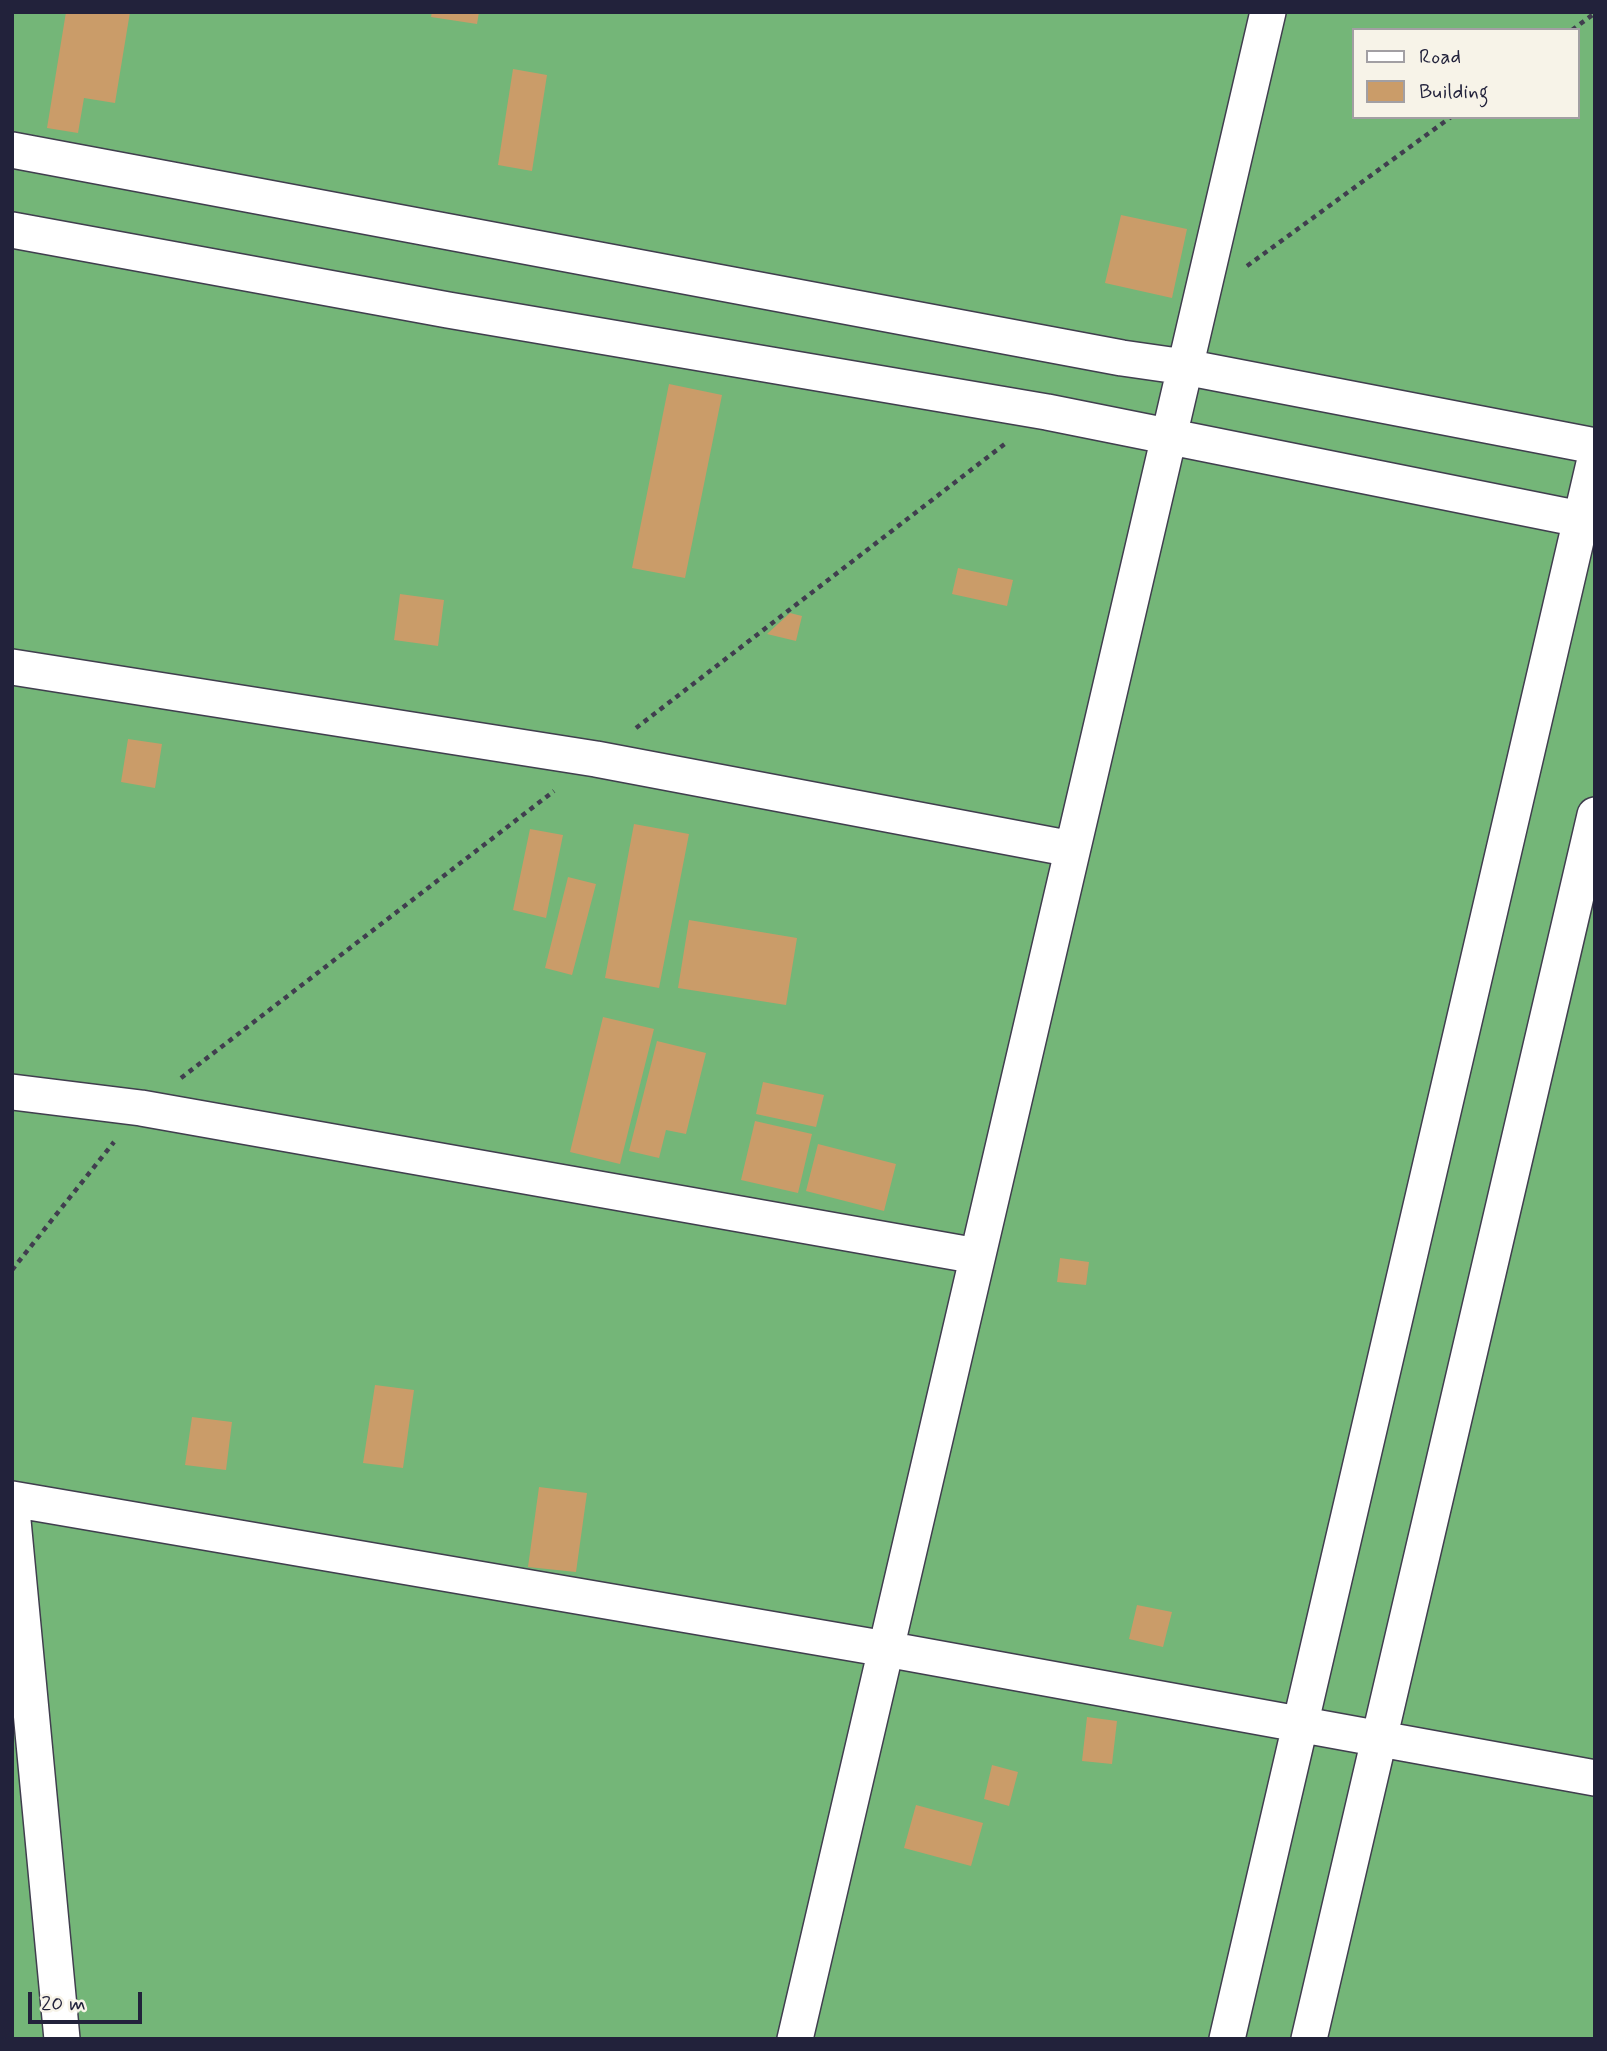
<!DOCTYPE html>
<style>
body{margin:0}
#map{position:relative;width:1607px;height:2051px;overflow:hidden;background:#e7e0bc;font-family:Mynerve,sans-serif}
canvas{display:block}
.frame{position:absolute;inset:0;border:14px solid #22223b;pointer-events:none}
.legend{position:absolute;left:1352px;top:28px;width:228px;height:91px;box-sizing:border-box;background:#f7f3e8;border:2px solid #a29fa3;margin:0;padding:9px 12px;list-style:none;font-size:21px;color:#22223b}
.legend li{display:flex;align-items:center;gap:14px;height:35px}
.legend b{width:35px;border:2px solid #a29fa3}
.scale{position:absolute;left:28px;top:1992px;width:114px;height:32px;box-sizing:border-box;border:4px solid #22223b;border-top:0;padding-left:9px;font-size:21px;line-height:24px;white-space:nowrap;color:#22223b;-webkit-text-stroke:5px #f7f3e8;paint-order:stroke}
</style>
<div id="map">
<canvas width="1607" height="2051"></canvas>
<div class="frame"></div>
<ul class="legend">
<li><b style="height:9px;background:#fff"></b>Road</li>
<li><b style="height:19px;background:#ca9c69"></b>Building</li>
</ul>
<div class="scale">20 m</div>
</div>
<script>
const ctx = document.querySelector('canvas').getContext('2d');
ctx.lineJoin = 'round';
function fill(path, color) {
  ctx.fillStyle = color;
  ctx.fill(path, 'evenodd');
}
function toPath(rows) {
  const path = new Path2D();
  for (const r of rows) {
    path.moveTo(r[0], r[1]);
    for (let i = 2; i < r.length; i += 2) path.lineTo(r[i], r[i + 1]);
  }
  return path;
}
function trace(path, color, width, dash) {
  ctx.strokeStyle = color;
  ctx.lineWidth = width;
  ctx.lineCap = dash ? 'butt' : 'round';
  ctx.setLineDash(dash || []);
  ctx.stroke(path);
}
fill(toPath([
 [12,12,1595,12,1595,2039,12,2039],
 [1353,30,1577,30,1577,117,1353,117]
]), '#74b678');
fill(toPath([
 [66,12,130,12,115,103,84,98,78,133,47,128],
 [432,12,479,12,477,24,431,17],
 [513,69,547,75,532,171,498,165],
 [1121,215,1187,229,1172,298,1105,283],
 [669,384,722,395,685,578,632,568],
 [958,568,1013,580,1007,606,952,594],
 [400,594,444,600,438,646,394,640],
 [790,613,802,616,796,641,767,634],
 [128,739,162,744,155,788,121,782],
 [634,824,689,834,659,988,605,978],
 [530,829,563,835,546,918,513,910],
 [568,877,596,884,572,975,545,968],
 [689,920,797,938,786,1005,678,988],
 [603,1017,654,1029,620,1164,570,1152],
 [657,1041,706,1053,686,1134,666,1130,659,1158,629,1151],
 [763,1082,824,1095,816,1127,756,1114],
 [755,1121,812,1134,798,1193,741,1180],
 [818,1144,896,1164,884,1211,806,1191],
 [1060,1258,1089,1262,1086,1285,1057,1282],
 [375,1385,414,1390,403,1468,363,1463],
 [192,1417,232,1422,226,1470,185,1465],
 [539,1487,587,1493,576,1572,528,1567],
 [1137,1605,1172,1612,1163,1647,1129,1639],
 [1087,1717,1117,1721,1112,1764,1082,1761],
 [992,1765,1018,1772,1009,1806,984,1799],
 [916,1805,983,1823,971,1866,904,1848]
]), '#ca9c69');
const minor = toPath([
 [12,150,1122,358,1185,367,1595,446],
 [12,230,448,310,1047,412,1595,522],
 [12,667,596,759,1072,849],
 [12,1092,141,1108,977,1256],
 [12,1499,886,1649,1595,1778],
 [12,1510,62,2039],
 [795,2039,1268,12],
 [1227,2039,1595,459],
 [1309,2039,1595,815]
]);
trace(minor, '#403e4e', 38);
trace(toPath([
 [1572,30,1595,13],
 [1247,266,1451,117],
 [636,728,1006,443],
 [181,1078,554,791],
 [12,1270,114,1142]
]), '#403e4e', 4.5, [5, 5]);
trace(minor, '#fff', 35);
</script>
